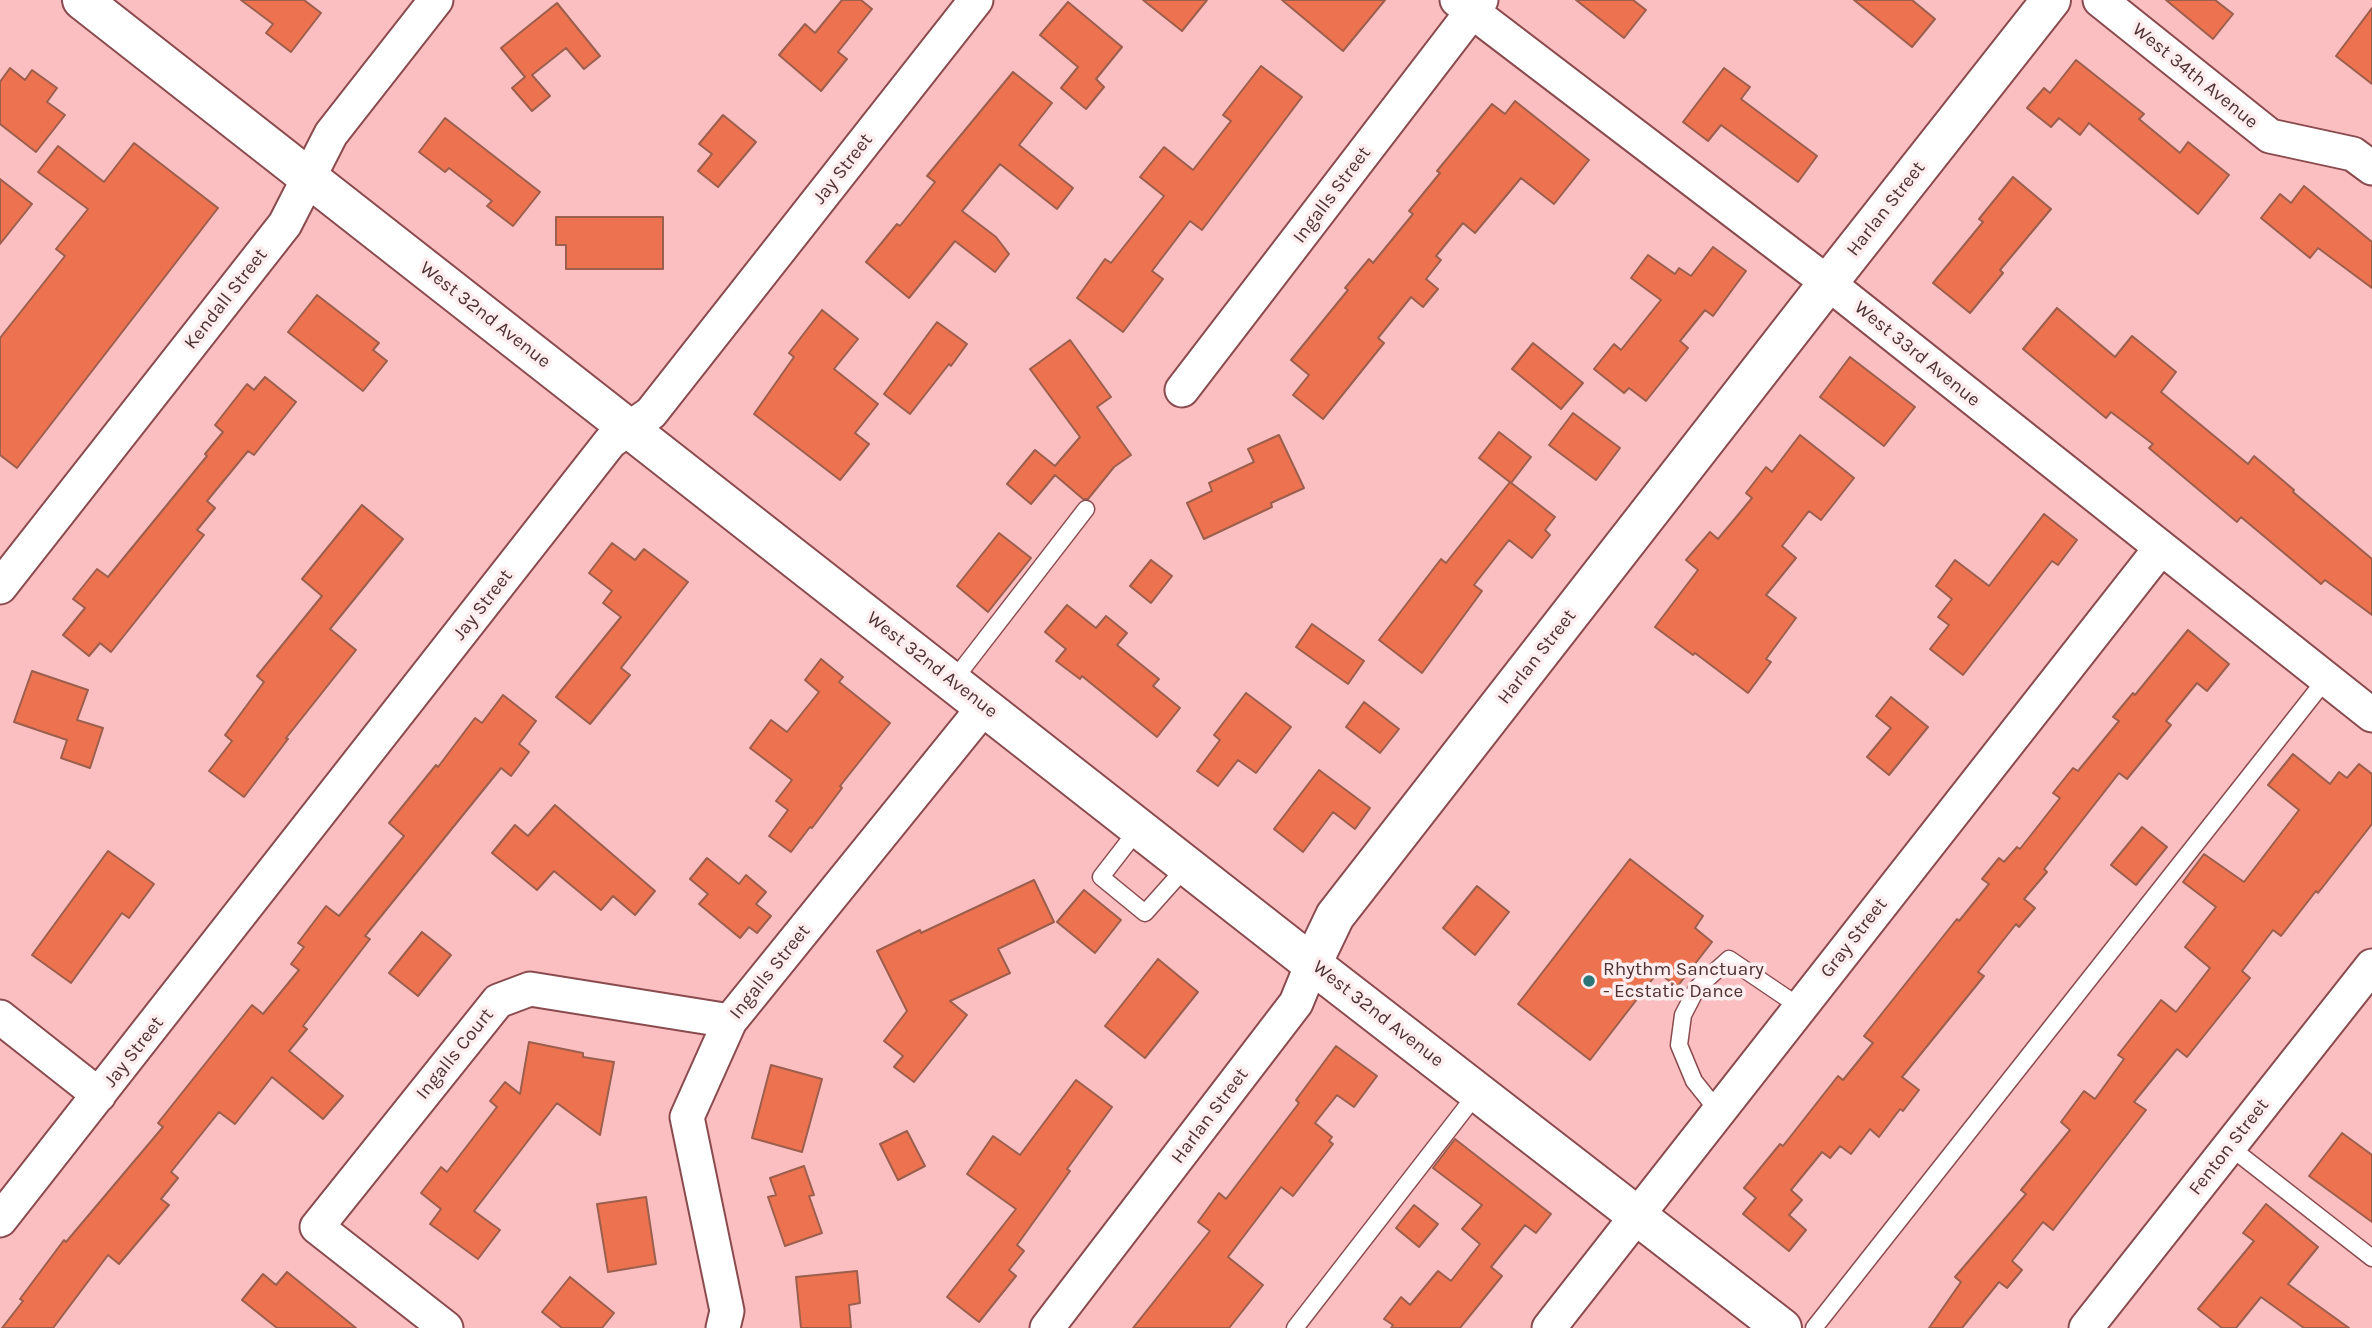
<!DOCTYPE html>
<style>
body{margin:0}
canvas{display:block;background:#fbbfc1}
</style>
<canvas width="2372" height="1328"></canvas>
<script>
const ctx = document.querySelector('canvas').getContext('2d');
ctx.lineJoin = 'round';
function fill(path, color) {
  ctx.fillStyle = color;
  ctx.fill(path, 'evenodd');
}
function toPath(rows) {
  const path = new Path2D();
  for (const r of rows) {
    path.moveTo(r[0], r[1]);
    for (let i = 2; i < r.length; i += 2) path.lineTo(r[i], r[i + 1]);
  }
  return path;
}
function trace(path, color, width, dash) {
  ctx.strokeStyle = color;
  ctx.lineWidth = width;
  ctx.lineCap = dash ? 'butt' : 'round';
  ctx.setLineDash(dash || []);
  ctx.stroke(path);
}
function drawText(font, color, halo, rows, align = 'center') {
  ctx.font = font + ' Karla,sans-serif';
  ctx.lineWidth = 7;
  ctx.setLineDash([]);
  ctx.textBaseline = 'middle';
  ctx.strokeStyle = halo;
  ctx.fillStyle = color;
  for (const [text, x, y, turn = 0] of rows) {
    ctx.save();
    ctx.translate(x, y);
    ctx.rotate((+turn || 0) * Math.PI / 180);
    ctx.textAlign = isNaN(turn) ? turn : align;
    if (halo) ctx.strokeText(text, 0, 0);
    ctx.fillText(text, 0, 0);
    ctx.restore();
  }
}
const building = toPath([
 [241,0,304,0,321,13,291,52,266,33,273,24,241,0],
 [842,0,861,0,872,9,838,52,847,59,821,91,779,55,805,24,815,33,842,0],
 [1143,0,1207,0,1182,31,1143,0],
 [1282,0,1385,0,1343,51,1282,0],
 [1576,0,1633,0,1646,10,1624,38,1576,0],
 [1854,0,1912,0,1935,19,1912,47,1854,0],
 [2166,0,2215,0,2233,14,2213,39,2166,0],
 [1068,2,1122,47,1096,79,1104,87,1086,109,1061,88,1078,67,1040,35,1068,2],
 [557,3,600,56,584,69,566,48,532,75,550,96,532,111,512,88,525,77,501,48,557,3],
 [2372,8,2372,84,2336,56,2372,8],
 [2076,60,2144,114,2139,119,2180,153,2188,142,2229,175,2198,214,2089,123,2080,135,2059,118,2051,127,2027,108,2044,88,2050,93,2076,60],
 [1261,66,1302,97,1202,230,1190,221,1152,271,1163,279,1123,332,1077,298,1105,259,1111,263,1164,196,1140,177,1164,147,1193,170,1231,121,1223,115,1261,66],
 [10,68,25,80,32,70,57,88,47,102,65,115,36,152,0,124,0,82,10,68],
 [1724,68,1750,87,1741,99,1817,156,1798,182,1721,125,1708,141,1683,122,1724,68],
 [1013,72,1052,103,1019,145,1073,188,1057,209,1000,164,962,211,996,237,1009,254,995,272,955,241,909,298,866,262,897,224,900,226,935,182,927,176,1013,72],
 [1515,101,1589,160,1554,204,1521,178,1475,233,1463,223,1436,256,1441,260,1426,279,1438,289,1423,307,1411,297,1378,338,1384,343,1323,419,1293,395,1309,375,1291,360,1348,290,1345,288,1369,259,1373,263,1413,214,1409,211,1440,173,1437,171,1492,104,1505,114,1515,101],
 [723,115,756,142,718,187,698,171,712,154,699,144,723,115],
 [445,118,540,192,513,226,487,206,492,201,449,168,445,172,419,152,445,118],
 [134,143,218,208,17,468,0,455,0,338,65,256,56,249,88,209,38,172,58,146,104,182,134,143],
 [2013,177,2051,209,2000,270,2003,273,1970,313,1933,283,1983,222,1979,219,2013,177],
 [0,179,32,204,0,244,0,179],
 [2304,186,2372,242,2372,288,2318,248,2310,258,2261,218,2280,194,2291,203,2304,186],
 [556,217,663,217,663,269,566,269,566,245,556,245,556,217],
 [1713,247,1746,271,1713,316,1705,310,1680,341,1688,348,1646,401,1629,388,1624,393,1594,369,1614,344,1621,350,1661,300,1631,278,1648,255,1675,274,1679,268,1691,276,1713,247],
 [317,295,379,343,373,350,387,361,363,391,288,332,317,295],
 [2057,308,2115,357,2132,336,2176,372,2161,392,2248,464,2254,456,2294,490,2293,492,2372,559,2372,615,2325,580,2321,584,2241,517,2237,522,2149,448,2153,444,2111,412,2106,418,2023,349,2057,308],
 [822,310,858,339,834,369,878,404,855,433,869,444,840,480,754,414,794,357,789,353,822,310],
 [937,322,967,344,951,366,949,364,910,414,884,394,937,322],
 [1070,340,1111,397,1097,407,1131,455,1114,467,1088,499,1083,499,1055,475,1031,504,1007,484,1035,450,1055,466,1080,437,1030,369,1070,340],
 [1533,343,1583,383,1561,409,1512,369,1533,343],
 [1850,357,1915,407,1884,446,1820,397,1850,357],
 [265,377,296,402,254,455,248,451,207,501,215,508,197,530,204,535,111,652,100,643,89,656,63,635,85,608,73,599,97,569,108,577,207,456,205,454,223,432,215,425,247,384,254,390,265,377],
 [1573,413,1620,448,1596,480,1549,445,1573,413],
 [1499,432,1531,457,1511,483,1479,458,1499,432],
 [1279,435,1304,488,1271,503,1272,507,1204,539,1187,503,1212,491,1209,483,1254,462,1248,449,1279,435],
 [1800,435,1854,478,1821,520,1809,511,1782,546,1796,558,1766,595,1796,618,1766,659,1771,662,1748,693,1695,653,1693,655,1655,627,1698,570,1686,560,1710,532,1718,539,1752,498,1746,493,1766,467,1772,472,1800,435],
 [1510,482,1555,517,1545,530,1550,535,1532,558,1509,540,1474,585,1482,591,1422,673,1379,640,1441,559,1446,563,1510,482],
 [362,505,403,539,330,629,356,650,286,738,288,739,244,797,209,771,232,741,225,735,264,682,257,676,322,596,302,579,362,505],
 [2044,514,2077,540,2058,565,2052,561,1963,675,1930,649,1949,625,1938,617,1952,599,1936,586,1955,560,1989,586,2044,514],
 [999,533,1031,558,988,612,957,586,999,533],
 [612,543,635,560,644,549,688,582,621,668,630,675,590,724,556,697,621,617,603,603,612,591,589,573,612,543],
 [1151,560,1172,576,1151,603,1130,586,1151,560],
 [1067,605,1096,628,1106,616,1127,633,1117,645,1159,679,1153,686,1180,708,1157,737,1082,676,1080,679,1056,661,1066,649,1045,632,1067,605],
 [1312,624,1364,661,1348,684,1296,647,1312,624],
 [2188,630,2229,664,2207,691,2197,683,2166,721,2171,725,2127,779,2119,773,2044,869,2047,872,2024,899,2035,908,2019,927,2016,924,1978,972,1984,976,1902,1077,1919,1090,1903,1111,1900,1109,1879,1137,1870,1129,1851,1154,1840,1146,1830,1158,1822,1152,1791,1190,1802,1200,1789,1215,1806,1230,1789,1251,1743,1214,1756,1198,1744,1188,1780,1144,1783,1146,1838,1076,1843,1080,1873,1043,1864,1036,1957,919,1959,921,1989,884,1982,879,1999,858,2004,862,2017,847,2020,849,2060,798,2053,793,2073,768,2078,771,2119,721,2113,717,2133,693,2135,695,2188,630],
 [821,659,843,677,839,682,890,723,840,786,842,788,812,828,810,827,791,852,769,836,788,810,776,801,792,780,750,748,771,720,787,732,819,692,805,680,821,659],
 [32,671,88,690,77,720,103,728,90,768,61,758,67,740,14,722,32,671],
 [1246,693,1291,727,1256,773,1238,760,1218,786,1197,771,1220,740,1214,735,1246,693],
 [503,695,536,721,519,744,529,752,511,776,501,768,365,936,370,939,303,1026,307,1029,289,1051,343,1096,323,1119,272,1077,235,1124,219,1112,171,1172,178,1178,161,1199,169,1205,119,1264,108,1255,53,1328,2,1328,23,1301,20,1299,64,1240,66,1242,163,1127,158,1123,252,1005,263,1014,299,970,291,964,304,947,298,943,326,906,339,916,404,836,389,823,436,765,438,767,475,718,482,723,503,695],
 [1891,697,1928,727,1889,775,1867,757,1891,728,1876,716,1891,697],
 [1364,702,1399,729,1380,753,1346,727,1364,702],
 [2293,754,2330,784,2339,772,2347,778,2359,764,2372,774,2372,824,2318,893,2316,891,2281,936,2273,930,2242,971,2250,978,2187,1057,2177,1049,2134,1102,2146,1110,2053,1230,2043,1222,2012,1261,2022,1270,2007,1288,1999,1282,1962,1328,1929,1328,1961,1282,1955,1277,2026,1194,2021,1190,2070,1130,2061,1122,2084,1091,2095,1099,2124,1059,2118,1055,2161,1000,2176,1012,2210,968,2185,947,2216,907,2183,882,2204,854,2244,882,2299,810,2268,785,2293,754],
 [1319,770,1370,808,1355,829,1333,812,1303,852,1274,829,1319,770],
 [555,805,655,891,635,915,613,896,601,910,554,871,537,890,492,853,515,825,528,836,555,805],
 [2142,827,2167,847,2136,885,2111,865,2142,827],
 [108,851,154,884,129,918,122,913,71,983,32,955,108,851],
 [707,858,739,884,746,875,766,892,756,904,771,916,757,933,749,927,740,938,699,904,708,894,690,879,707,858],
 [1630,859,1703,916,1695,928,1712,942,1677,987,1658,972,1590,1060,1518,1004,1630,859],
 [1034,880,1054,922,998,949,1010,973,950,1001,967,1015,914,1082,894,1067,903,1056,884,1041,907,1011,877,951,920,930,921,933,1034,880],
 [1477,886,1509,912,1475,955,1443,928,1477,886],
 [1084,890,1121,920,1095,953,1057,922,1084,890],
 [422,932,451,955,418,996,389,973,422,932],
 [1158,959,1198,992,1145,1058,1105,1026,1158,959],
 [529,1042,583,1053,583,1057,614,1062,600,1135,557,1103,474,1211,500,1230,478,1259,430,1224,441,1209,421,1193,441,1167,447,1172,497,1107,490,1101,505,1082,520,1094,529,1042],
 [1336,1046,1377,1076,1354,1107,1337,1095,1315,1123,1332,1137,1329,1141,1333,1144,1293,1196,1281,1187,1228,1257,1263,1285,1229,1328,1133,1328,1210,1231,1198,1222,1219,1193,1226,1199,1299,1103,1296,1100,1336,1046],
 [771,1065,822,1079,802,1152,752,1138,771,1065],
 [1076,1080,1112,1107,1067,1169,1070,1171,1017,1245,1024,1251,1009,1270,1016,1276,979,1322,947,1297,1016,1209,967,1174,993,1136,1020,1155,1076,1080],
 [907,1131,925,1166,898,1180,880,1144,907,1131],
 [2342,1133,2372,1155,2372,1222,2309,1176,2342,1133],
 [1455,1139,1551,1214,1536,1233,1525,1225,1491,1267,1502,1276,1460,1328,1391,1328,1393,1325,1384,1319,1401,1297,1410,1305,1438,1271,1451,1281,1480,1244,1462,1229,1482,1205,1433,1168,1455,1139],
 [804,1166,814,1195,809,1196,822,1233,785,1246,768,1197,776,1195,770,1178,804,1166],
 [646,1197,656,1264,608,1272,597,1204,646,1197],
 [2266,1204,2318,1247,2288,1284,2349,1328,2304,1328,2261,1297,2236,1328,2222,1328,2198,1309,2254,1241,2243,1233,2266,1204],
 [1414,1205,1438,1224,1419,1247,1396,1228,1414,1205],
 [857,1271,860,1303,849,1305,851,1328,801,1328,796,1277,857,1271],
 [287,1272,356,1328,277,1328,242,1300,263,1274,276,1285,287,1272],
 [570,1277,614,1313,602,1328,562,1328,542,1312,570,1277]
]);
fill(building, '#ed7350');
trace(building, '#9c5e4d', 2);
const lane = toPath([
 [953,681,1086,509],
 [1139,828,1101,877,1145,913,1187,866],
 [1718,1111,1694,1081,1679,1045,1683,1015,1697,988,1729,959,1800,1007],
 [2230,1147,2372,1258],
 [1295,1328,1478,1092],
 [1814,1328,2326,679]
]);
const street = toPath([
 [1457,0,1828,283,2372,715],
 [2100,0,2270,136,2353,154,2372,168],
 [1182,390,1481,0],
 [0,587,285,224,331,134,436,0],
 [0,1017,99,1095],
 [0,1220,610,442,651,413,976,0],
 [446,1328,317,1227,498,1001,530,989,730,1021],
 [723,1328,727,1311,687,1117,730,1021,985,706],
 [1047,1328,1296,1003,1312,964],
 [1549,1328,2160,549],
 [2086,1328,2372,966]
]);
const secondary = toPath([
 [82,0,1312,964,1782,1328],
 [1312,964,1335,916,1828,283,2051,0]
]);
trace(lane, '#8a4b4f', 19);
trace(street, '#8a4b4f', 37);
trace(secondary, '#8a4b4f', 42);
trace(lane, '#fff', 16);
trace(street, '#fff', 33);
trace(secondary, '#fff', 38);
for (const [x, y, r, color] of [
 [1589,981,7,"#2c7678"]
]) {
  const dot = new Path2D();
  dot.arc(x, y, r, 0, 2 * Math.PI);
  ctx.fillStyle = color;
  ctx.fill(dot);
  trace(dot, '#fdedee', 2.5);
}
drawText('19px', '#503233', '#fdedee', [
 ["West 34th Avenue",2195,76,39],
 ["Jay Street",843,169,-52],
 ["Ingalls Street",1332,195,-53],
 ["Harlan Street",1886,209,-52],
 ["Kendall Street",226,299,-52],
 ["West 32nd Avenue",485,315,38],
 ["West 33rd Avenue",1917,354,39],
 ["Jay Street",483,605,-52],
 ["Harlan Street",1537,657,-52],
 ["West 32nd Avenue",932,665,38],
 ["Gray Street",1854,938,-52],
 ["Ingalls Street",770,972,-51],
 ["West 32nd Avenue",1378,1014,38],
 ["Jay Street",134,1052,-52],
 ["Ingalls Court",455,1054,-51],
 ["Harlan Street",1210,1116,-53],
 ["Fenton Street",2229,1147,-52]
]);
drawText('19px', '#503233', '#fdedee', [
 ["Rhythm Sanctuary",1603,970],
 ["- Ecstatic Dance",1603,992]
], 'left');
</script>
